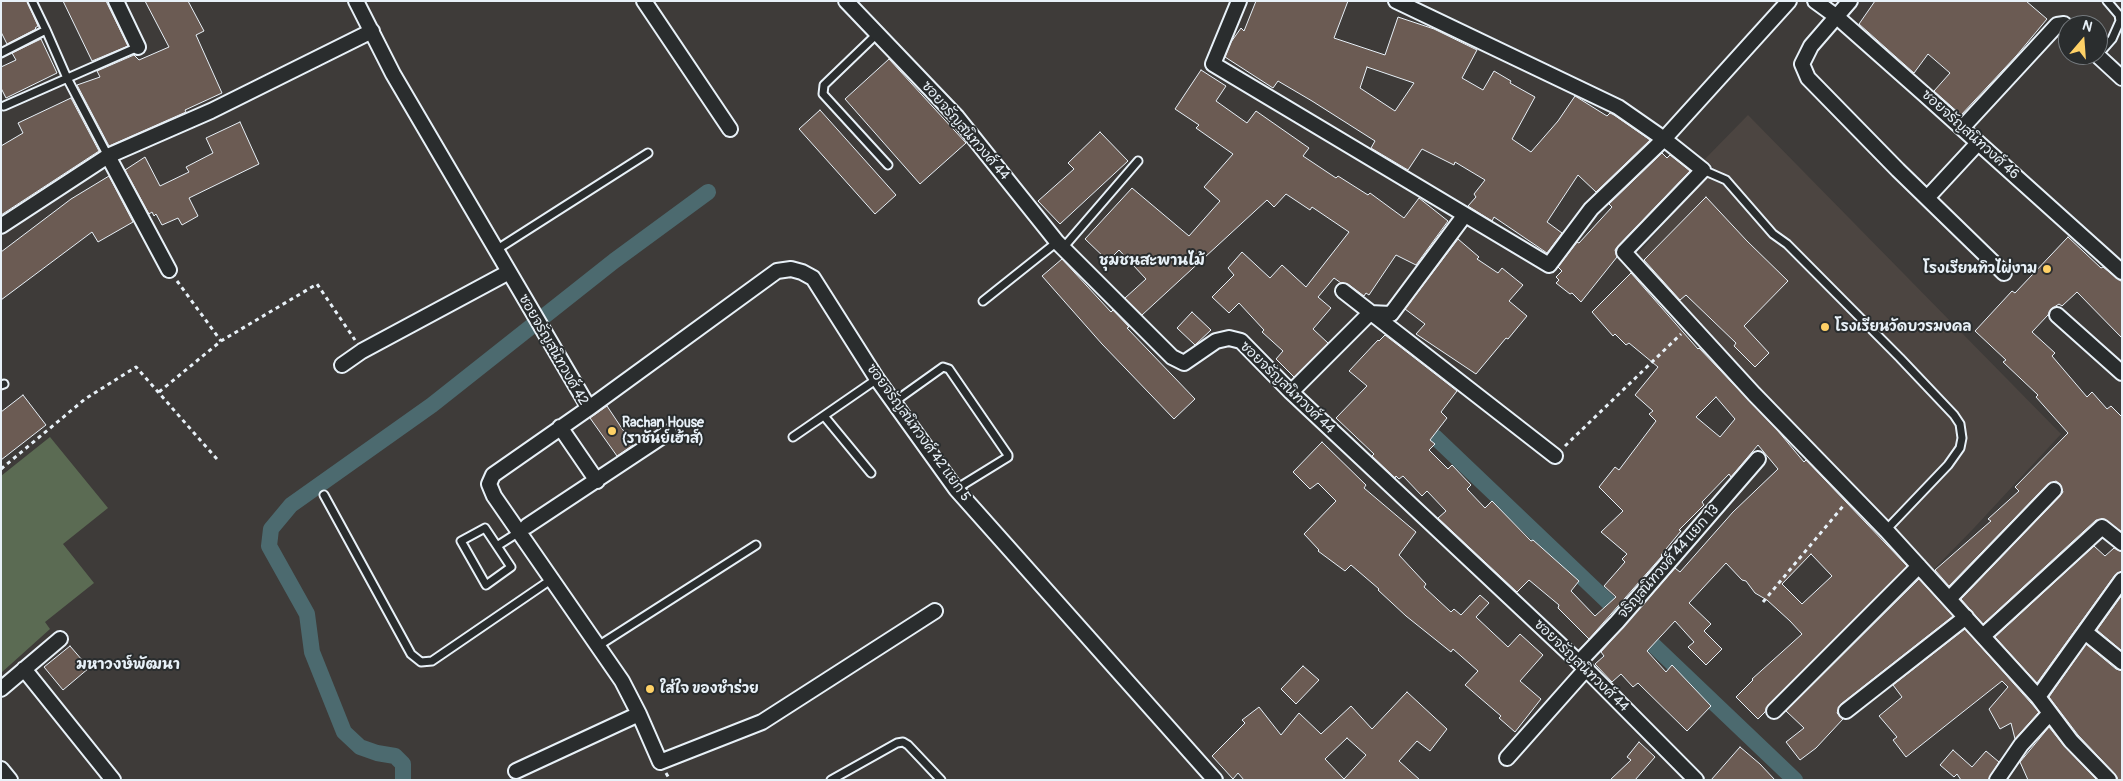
<!DOCTYPE html>
<meta charset="utf-8">
<style>
body{margin:0}
#map{position:relative;width:2123px;height:781px;overflow:hidden;background:#3e3b39;font-family:Pangolin,sans-serif}
canvas{display:block}
.frame{position:absolute;inset:0;border:2px solid #e8f1f8;pointer-events:none}
.north{position:absolute;left:2058px;top:15px;width:50px;height:50px;box-sizing:border-box;background:#2a2d2e;border:1px solid #767b7f;border-radius:50%;rotate:18deg;font-size:14px;font-weight:700;line-height:20px;text-align:center;color:#e8f1f8}
.north::after{content:'';display:block;margin:auto;width:18px;height:22px;background:#ffd166;clip-path:polygon(50% 0,100% 100%,50% 72%,0 100%)}
</style>
<div id="map">
<canvas width="2123" height="781"></canvas>
<div class="frame"></div>
<div class="north">N</div>
</div>
<script>
const ctx = document.querySelector('canvas').getContext('2d');
ctx.lineJoin = 'round';
function fill(path, color) {
  ctx.fillStyle = color;
  ctx.fill(path, 'evenodd');
}
function toPath(rows) {
  const path = new Path2D();
  for (const r of rows) {
    path.moveTo(r[0], r[1]);
    for (let i = 2; i < r.length; i += 2) path.lineTo(r[i], r[i + 1]);
  }
  return path;
}
function trace(path, color, width, dash) {
  ctx.strokeStyle = color;
  ctx.lineWidth = width;
  ctx.lineCap = dash ? 'butt' : 'round';
  ctx.setLineDash(dash || []);
  ctx.stroke(path);
}
function drawText(font, color, halo, rows, align = 'center') {
  ctx.font = font + ' Pangolin,"Playpen Sans Thai",sans-serif';
  ctx.lineWidth = 4;
  ctx.setLineDash([]);
  ctx.textBaseline = 'middle';
  ctx.strokeStyle = halo;
  ctx.fillStyle = color;
  for (const [text, x, y, turn = 0] of rows) {
    ctx.save();
    ctx.translate(x, y);
    ctx.rotate((+turn || 0) * Math.PI / 180);
    ctx.textAlign = isNaN(turn) ? turn : align;
    if (halo) ctx.strokeText(text, 0, 0);
    ctx.fillText(text, 0, 0);
    ctx.restore();
  }
}
fill(toPath([
 [1748,115,2061,434,1974,528,1932,571,1636,267,1638,254,1713,167,1705,159]
]), '#4c4541');
fill(toPath([
 [50,437,108,508,63,544,94,583,45,622,50,629,1,673,1,476]
]), '#5b6b53');
trace(toPath([
 [1435,437,1795,780],
 [403,780,403,764,395,756,377,753,360,747,344,732,312,652,307,614,269,546,271,529,291,505,432,405,614,261,708,192]
]), '#4c6a6f', 16);
const building = toPath([
 [1,1,27,1,38,26,35,28,36,29,7,44,1,32,1,1],
 [63,1,106,1,128,46,92,61,63,1],
 [145,1,188,1,204,31,196,35,222,93,185,110,186,112,109,146,77,85,100,77,97,71,134,55,139,60,169,47,145,1],
 [1256,1,1348,1,1334,38,1385,55,1398,17,1434,29,1477,50,1462,78,1483,90,1494,71,1511,81,1510,83,1535,97,1512,139,1531,152,1558,121,1575,96,1607,116,1610,113,1614,115,1650,140,1596,192,1578,175,1547,222,1562,233,1547,253,1494,217,1492,221,1468,206,1476,197,1474,194,1485,180,1455,162,1454,165,1422,149,1408,170,1371,148,1375,141,1312,101,1278,81,1273,88,1225,57,1231,42,1241,28,1244,31,1256,1],
 [1367,67,1414,83,1395,111,1360,88,1367,67],
 [1875,1,2026,1,2047,19,2017,55,1961,115,1934,91,1950,73,1928,54,1914,73,1859,24,1875,1],
 [41,39,57,73,6,98,1,88,1,67,16,60,12,53,41,39],
 [889,59,966,143,920,184,845,99,889,59],
 [1201,70,1226,86,1216,101,1247,123,1256,111,1309,148,1303,156,1336,178,1338,176,1368,195,1370,193,1404,218,1419,198,1448,221,1416,265,1396,255,1369,295,1366,293,1364,296,1348,284,1341,283,1334,278,1318,297,1331,308,1313,329,1328,343,1294,377,1276,359,1283,351,1262,332,1264,330,1239,303,1229,313,1212,297,1234,275,1228,268,1242,252,1270,278,1282,265,1306,287,1349,232,1312,207,1310,210,1286,194,1274,207,1267,200,1142,315,1125,298,1146,279,1119,250,1108,261,1085,239,1132,188,1189,236,1220,201,1204,187,1233,154,1196,128,1199,125,1175,109,1201,70],
 [71,98,99,151,1,215,1,146,23,133,18,123,71,98],
 [820,110,896,195,875,214,799,129,820,110],
 [240,122,259,164,189,198,198,216,182,225,178,218,162,225,156,214,154,216,152,212,149,214,125,170,145,157,160,186,189,172,186,167,213,153,206,138,240,122],
 [1100,132,1128,161,1060,224,1038,201,1074,169,1068,163,1100,132],
 [1662,153,1667,158,1670,155,1690,171,1618,246,1615,250,1617,257,1581,302,1572,293,1570,294,1556,283,1559,280,1556,277,1562,271,1558,267,1577,242,1579,243,1612,207,1609,204,1662,153],
 [109,176,133,222,98,242,92,232,1,300,1,252,71,199,109,176],
 [1706,197,1747,241,1788,281,1744,326,1769,353,1755,367,1734,346,1736,343,1686,295,1680,300,1644,260,1706,197],
 [2068,237,2101,268,2103,267,2122,282,2122,338,2077,292,2062,306,2059,304,2051,309,2048,315,2032,332,2055,353,2052,356,2087,397,2092,392,2107,409,2111,406,2122,417,2122,532,2104,519,2096,520,1983,624,1961,599,2060,496,2063,492,2060,484,2056,481,2048,484,1949,586,1935,570,1991,521,1988,519,2019,491,2015,487,2068,433,2036,397,2038,395,2003,362,2006,360,1975,331,2012,291,2015,293,2068,237],
 [1458,239,1479,257,1477,259,1498,273,1502,268,1523,285,1509,301,1527,316,1508,339,1506,338,1476,374,1416,334,1425,324,1405,309,1458,239],
 [1062,259,1111,312,1113,310,1129,327,1127,328,1195,399,1174,419,1102,344,1042,276,1062,259],
 [1631,273,1698,349,1699,348,1778,431,1804,462,1806,460,1907,566,1768,705,1765,712,1758,719,1736,697,1753,680,1752,679,1802,634,1790,621,1767,600,1755,593,1746,581,1742,580,1726,563,1689,603,1711,624,1704,631,1722,649,1706,665,1688,647,1694,642,1675,621,1647,651,1666,672,1672,665,1711,706,1687,731,1638,683,1633,687,1621,674,1612,682,1595,664,1604,656,1601,652,1675,568,1680,572,1733,512,1778,469,1758,445,1731,477,1729,474,1702,502,1704,505,1679,530,1681,531,1661,555,1662,556,1589,639,1558,608,1559,605,1529,580,1517,592,1438,518,1446,511,1427,491,1422,496,1403,476,1399,479,1396,476,1395,478,1372,456,1374,454,1336,418,1367,386,1349,371,1378,340,1379,341,1385,335,1457,391,1441,412,1447,418,1430,440,1435,444,1429,450,1448,469,1452,465,1471,485,1467,489,1485,508,1492,501,1531,541,1533,540,1579,581,1571,591,1595,616,1616,597,1604,586,1625,562,1622,559,1627,554,1601,532,1623,511,1599,487,1615,467,1619,470,1656,421,1649,414,1653,411,1635,395,1658,367,1629,343,1626,345,1615,334,1613,336,1592,312,1631,273],
 [1716,397,1735,419,1720,437,1696,417,1716,397],
 [1811,554,1832,576,1802,604,1782,584,1811,554],
 [1192,312,1211,330,1195,345,1177,328,1192,312],
 [23,395,46,425,1,460,1,412,23,395],
 [607,406,633,445,617,456,590,418,607,406],
 [1322,442,1366,485,1364,488,1416,532,1399,555,1426,584,1424,587,1451,612,1454,609,1461,615,1480,595,1489,603,1476,617,1508,647,1520,634,1543,655,1520,681,1541,699,1515,732,1499,718,1501,716,1465,685,1478,671,1453,649,1451,652,1406,616,1378,590,1379,589,1351,565,1345,571,1318,551,1319,550,1304,534,1336,501,1318,483,1310,489,1293,472,1322,442],
 [2094,546,2105,556,2114,548,2122,552,2122,571,2115,575,2037,683,1995,637,2094,546],
 [1919,579,1953,616,1841,704,1837,713,1843,719,1816,748,1800,760,1786,742,1804,728,1786,711,1919,579],
 [2122,595,2122,651,2097,630,2122,595],
 [1965,629,2039,712,2015,739,2011,723,2000,729,1989,709,2008,687,2002,681,1906,757,1893,740,1897,737,1879,716,1902,697,1893,685,1965,629],
 [2086,644,2116,669,2122,671,2122,780,2118,780,2115,774,2078,735,2049,697,2086,644],
 [70,646,89,668,63,690,44,667,70,646],
 [1303,666,1319,680,1296,704,1281,689,1303,666],
 [1407,692,1447,729,1430,751,1417,741,1399,761,1420,780,1244,780,1238,773,1233,779,1212,756,1245,723,1242,720,1259,707,1281,735,1299,713,1321,734,1351,706,1372,729,1407,692],
 [1347,738,1366,755,1344,779,1325,759,1347,738],
 [2049,727,2065,747,2097,780,2028,780,2020,762,2049,727],
 [1639,742,1655,757,1635,780,1610,780,1631,760,1627,757,1639,742],
 [1740,747,1760,764,1775,780,1711,780,1740,747],
 [1953,750,1972,767,1986,751,1999,762,1988,780,1961,780,1957,774,1954,777,1940,765,1953,750]
]);
fill(building, '#6b5b53');
trace(building, '#e8f1f8', 1);
const lane = toPath([
 [46,30,67,78,108,156],
 [877,34,824,85,823,94,888,165],
 [1,53,46,30,32,1],
 [2098,55,2112,39,2120,21,2119,15,2107,1],
 [4,106,138,47],
 [1703,170,1726,180,1773,234,1787,244,1900,358,1954,415,1960,424,1962,438,1960,448,1948,465,1886,530],
 [1063,248,1138,161],
 [496,250,648,153],
 [983,301,1057,242],
 [1,385,4,384],
 [894,402,943,367,949,369,1008,455,1008,457,956,489],
 [824,416,871,473],
 [793,437,877,379],
 [324,495,411,654,421,662,432,661,552,579],
 [497,546,485,528,461,541,486,585,511,567,497,546,519,532],
 [598,646,756,545],
 [831,780,897,743,903,742,908,745,941,780]
]);
const street = toPath([
 [116,1,138,47],
 [356,1,393,74,589,408],
 [644,1,730,129],
 [846,1,957,117,1057,242,1172,357,1184,363,1216,341,1229,338,1241,341,1291,392,1586,669,1696,780],
 [1239,1,1213,64,1549,265,1591,209,1664,139,1789,1],
 [1396,1,1618,107,1664,139,1703,170,1624,252,1754,394,1886,530,2038,697,2071,741,2109,780],
 [1815,1,1837,17,1924,94,2122,272],
 [1850,1,1811,46,1802,64,1808,78,1898,170,2004,273],
 [2097,55,2122,78],
 [1962,128,2057,25,2064,24,2068,28],
 [108,156,169,270],
 [1927,198,1978,143],
 [1,226,108,156,211,111,372,31],
 [1343,291,1555,456],
 [2057,315,2122,373],
 [342,365,362,351,509,272],
 [1291,392,1370,313,1391,314,1464,216],
 [560,427,597,481],
 [527,526,669,432],
 [1949,599,2054,490],
 [935,611,762,722,660,762,639,714,622,681,494,496,489,484,493,475,589,408,777,271,791,269,802,272,813,278,877,379,956,489,1215,780],
 [2085,632,2122,662],
 [1983,636,2102,527,2122,543],
 [1579,662,1617,622,1758,459],
 [24,669,113,780],
 [1,689,60,639],
 [2038,697,2122,580],
 [1774,711,1919,566],
 [1846,711,1966,617],
 [1507,758,1586,669],
 [1,769,10,780],
 [516,771,639,714],
 [1997,780,2021,745,2050,713]
]);
trace(lane, '#e8f1f8', 11);
trace(street, '#e8f1f8', 18);
trace(toPath([
 [177,281,221,341],
 [159,392,221,341,317,284,355,340],
 [1565,446,1681,334],
 [1,469,85,399,136,367,217,459],
 [1763,602,1844,505],
 [666,773,670,780]
]), '#e8f1f8', 3, [4, 4]);
trace(lane, '#2a2d2e', 7);
trace(street, '#2a2d2e', 14);
for (const [x, y, r, color] of [
 [2047,269,5,"#ffd166"],
 [1825,327,5,"#ffd166"],
 [612,431,5,"#ffd166"],
 [650,689,5,"#ffd166"]
]) {
  const dot = new Path2D();
  dot.arc(x, y, r, 0, 2 * Math.PI);
  ctx.fillStyle = color;
  ctx.fill(dot);
  trace(dot, '#2a2d2e', 2);
}
drawText('14px', '#e8f1f8', '#2a2d2e', [
 ["ซอยจรัญสนิทวงศ์ 44",965,131,49],
 ["ซอยจรัญสนิทวงศ์ 46",1970,135,42],
 ["ซอยจรัญสนิทวงศ์ 42",553,350,60],
 ["ซอยจรัญสนิทวงศ์ 44",1287,388,44],
 ["ซอยจรัญสนิทวงศ์ 42 แยก 5",918,433,54],
 ["จริญสนิทวงศ์ 44 แยก 13",1669,562,-49],
 ["ซอยจรัญสนิทวงศ์ 44",1581,666,44]
]);
drawText('bold 14px', '#e8f1f8', '#2a2d2e', [
 ["โรงเรียนทิวไผ่งาม",2037,269,"right"],
 ["โรงเรียนวัดบวรมงคล",1835,327],
 ["Rachan House",622,423],
 ["(ราชันย์เฮ้าส์)",622,439],
 ["ใส่ใจ ของชำร่วย",660,689]
], 'left');
drawText('bold 15px', '#e8f1f8', '#2a2d2e', [
 ["ชุมชนสะพานไม้",1152,261],
 ["มหาวงษ์พัฒนา",128,665]
]);
</script>
